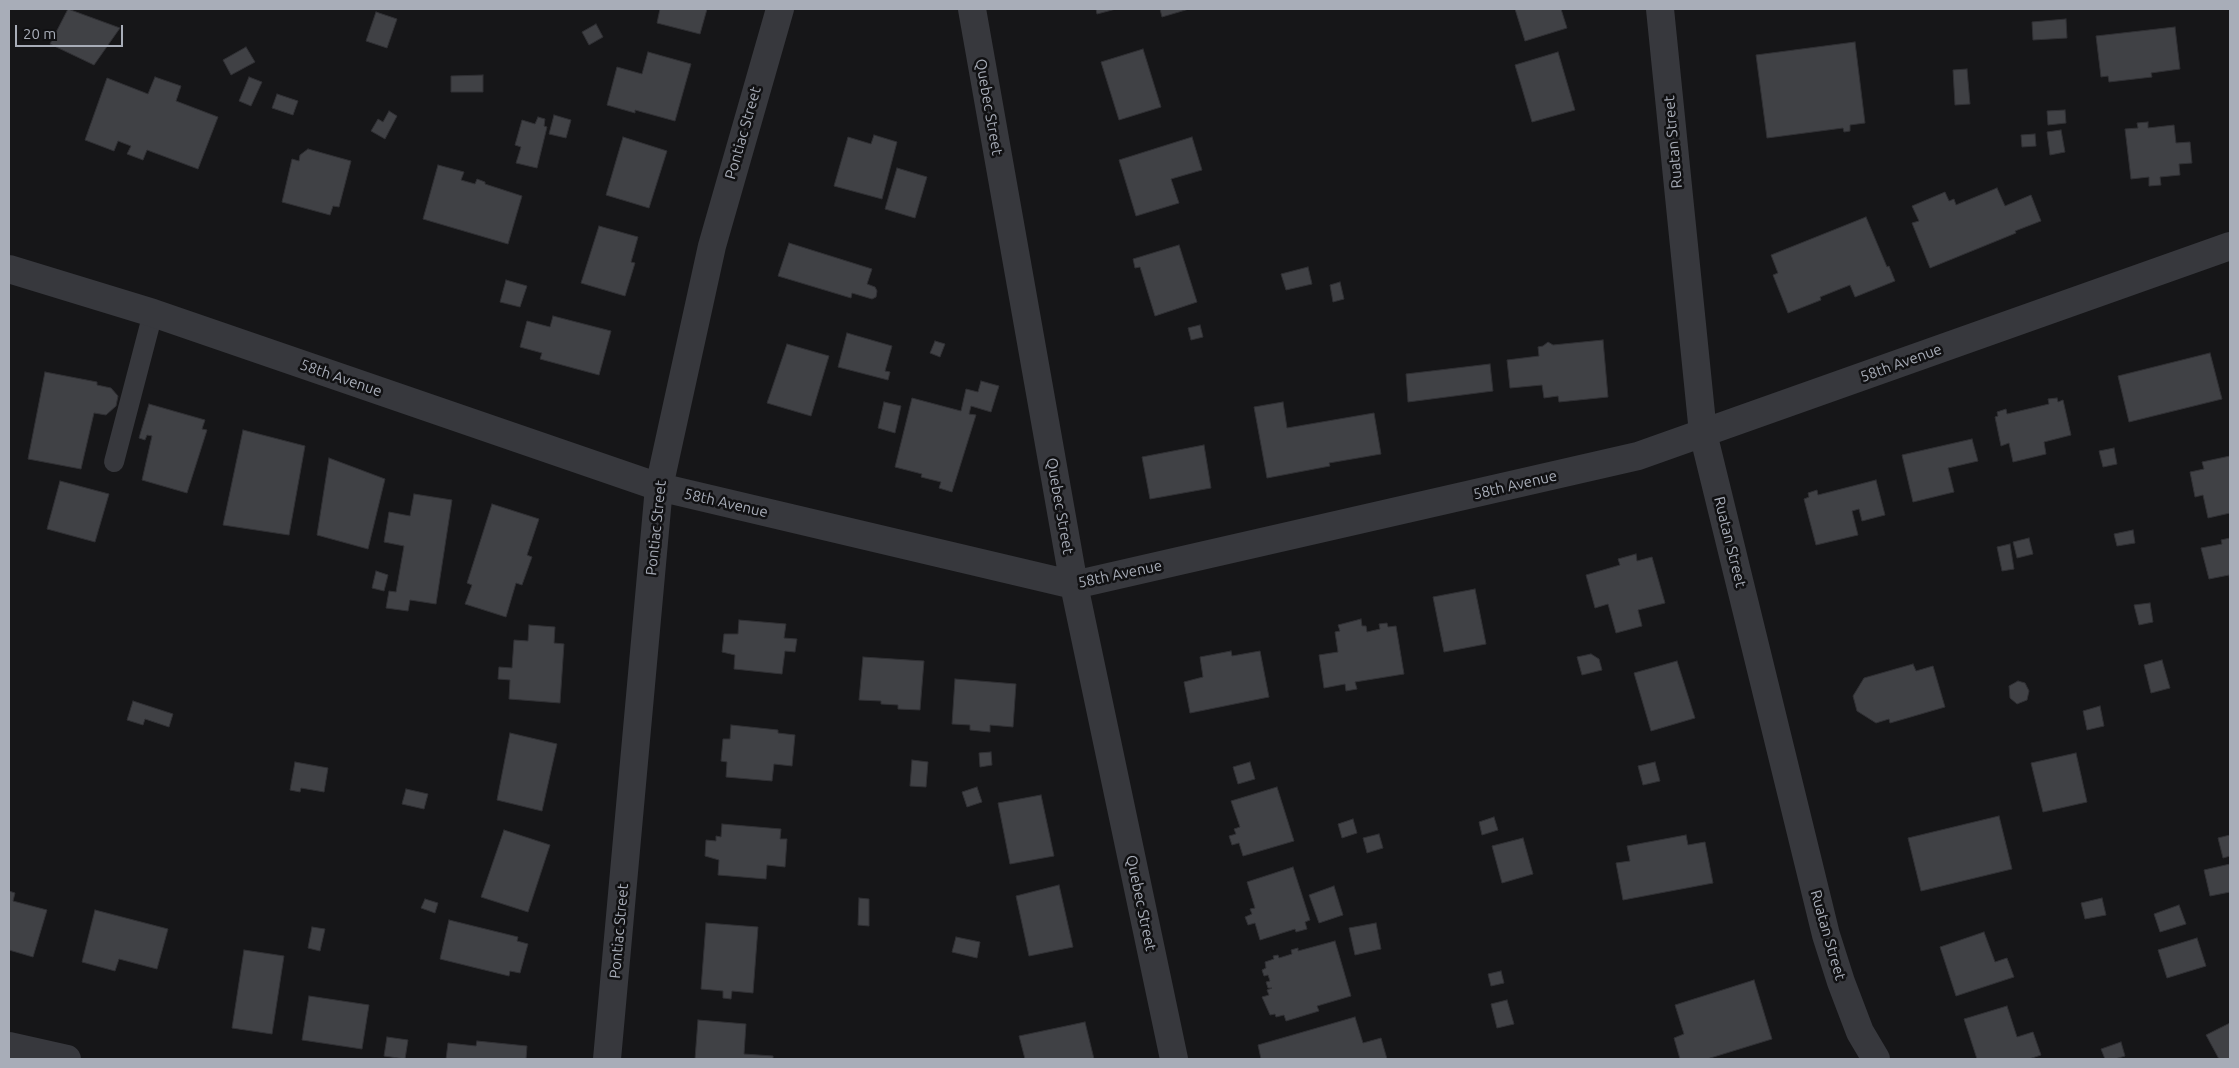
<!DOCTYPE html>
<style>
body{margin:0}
#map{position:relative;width:2239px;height:1068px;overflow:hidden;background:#161618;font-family:Ubuntu,sans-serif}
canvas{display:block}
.frame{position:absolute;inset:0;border:10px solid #a8adb8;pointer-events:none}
.scale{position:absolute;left:15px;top:25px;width:108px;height:22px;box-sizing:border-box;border:2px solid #a8adb8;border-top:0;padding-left:6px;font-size:15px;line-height:18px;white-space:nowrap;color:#a8adb8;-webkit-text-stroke:4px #111113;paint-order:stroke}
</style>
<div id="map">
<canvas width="2239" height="1068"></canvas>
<div class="frame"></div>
<div class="scale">20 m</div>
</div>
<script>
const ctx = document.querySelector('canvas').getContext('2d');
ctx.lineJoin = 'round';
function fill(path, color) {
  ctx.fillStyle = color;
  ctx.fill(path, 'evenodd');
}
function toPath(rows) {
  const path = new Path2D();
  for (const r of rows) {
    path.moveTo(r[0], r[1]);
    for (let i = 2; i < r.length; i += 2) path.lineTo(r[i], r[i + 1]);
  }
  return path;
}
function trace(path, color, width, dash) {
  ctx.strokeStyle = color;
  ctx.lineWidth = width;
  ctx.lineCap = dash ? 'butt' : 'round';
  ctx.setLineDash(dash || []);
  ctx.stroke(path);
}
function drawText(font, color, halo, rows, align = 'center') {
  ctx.font = font + ' Ubuntu,sans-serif';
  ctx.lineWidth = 5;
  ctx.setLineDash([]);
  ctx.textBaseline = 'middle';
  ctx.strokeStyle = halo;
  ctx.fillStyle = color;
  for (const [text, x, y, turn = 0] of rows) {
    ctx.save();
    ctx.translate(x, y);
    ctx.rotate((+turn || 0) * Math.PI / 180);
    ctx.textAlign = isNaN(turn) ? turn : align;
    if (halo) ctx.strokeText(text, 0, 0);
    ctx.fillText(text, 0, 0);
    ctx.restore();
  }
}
const building = toPath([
 [68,9,120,28,94,65,50,44,68,9],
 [660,9,707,9,700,34,657,23,660,9],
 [1096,9,1116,9,1097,14,1096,9],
 [1160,9,1189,9,1162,17,1160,9],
 [1515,9,1561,9,1567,28,1525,41,1515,9],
 [376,12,397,19,387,48,366,41,376,12],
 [2066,19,2067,38,2033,40,2032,22,2066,19],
 [596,24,603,37,589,45,582,32,596,24],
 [2175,27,2180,69,2151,73,2152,77,2109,82,2108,76,2101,77,2096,36,2175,27],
 [1855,42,1865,123,1850,125,1850,131,1844,132,1843,128,1767,138,1756,55,1855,42],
 [246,47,255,62,231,75,223,60,246,47],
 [1143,49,1161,107,1119,120,1101,62,1143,49],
 [648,52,691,64,675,121,635,110,635,113,607,105,617,67,642,74,648,52],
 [1558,52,1575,110,1532,122,1515,65,1558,52],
 [1967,69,1970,104,1955,105,1953,70,1967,69],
 [483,75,483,92,451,92,451,76,483,75],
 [155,77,181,86,176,101,218,117,198,169,147,150,143,160,127,154,131,146,118,141,114,151,85,140,107,78,148,94,155,77],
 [249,77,262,82,251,106,239,101,249,77],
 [277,94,298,101,293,115,272,108,277,94],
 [2065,110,2066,123,2048,125,2047,111,2065,110],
 [389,111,397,116,385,139,371,131,378,119,383,122,389,111],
 [554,115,571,120,566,138,549,134,554,115],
 [538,117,545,119,544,126,547,127,537,168,516,163,521,147,515,145,522,120,535,124,538,117],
 [2148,122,2148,128,2174,125,2176,143,2190,142,2192,163,2179,164,2180,175,2160,177,2161,185,2149,186,2149,177,2131,179,2125,129,2138,128,2137,123,2148,122],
 [2061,130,2065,152,2050,155,2047,132,2061,130],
 [2035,134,2036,146,2022,147,2021,135,2035,134],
 [874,135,897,142,882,199,834,186,848,137,871,144,874,135],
 [623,137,667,151,649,208,606,195,623,137],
 [1192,137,1202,170,1171,179,1179,203,1136,216,1119,160,1192,137],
 [308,149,351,161,339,207,333,206,330,215,282,202,292,159,299,161,300,155,308,149],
 [438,165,464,172,461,180,475,184,477,179,485,182,485,184,522,196,508,244,423,219,438,165],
 [897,168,927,177,915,218,885,209,897,168],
 [1997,188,2005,206,2031,195,2041,221,2015,231,2016,233,1930,268,1912,223,1919,221,1912,206,1945,192,1949,201,1954,199,1956,205,1997,188],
 [1866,217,1887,267,1889,266,1895,281,1855,297,1850,285,1820,297,1821,300,1788,313,1773,275,1778,273,1771,255,1866,217],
 [599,226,638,237,631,262,635,263,625,296,581,283,599,226],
 [789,243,872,269,867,284,875,287,877,291,876,297,872,299,852,293,851,298,778,276,789,243],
 [1179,245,1197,302,1155,316,1140,267,1135,268,1133,259,1179,245],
 [1308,267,1312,284,1286,290,1281,274,1308,267],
 [506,280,527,286,520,307,500,302,506,280],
 [1340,282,1344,299,1333,302,1330,285,1340,282],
 [553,316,611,331,599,375,540,359,542,353,520,347,527,321,550,327,553,316],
 [1200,325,1203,337,1191,340,1188,328,1200,325],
 [847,333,892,346,885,371,890,372,888,380,838,367,847,333],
 [1603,340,1608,397,1559,402,1558,396,1544,398,1542,385,1510,388,1507,360,1539,356,1538,347,1543,346,1548,342,1553,345,1603,340],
 [935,341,945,344,940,357,930,353,935,341],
 [787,344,829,356,811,416,767,403,787,344],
 [2210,353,2222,399,2129,422,2118,376,2210,353],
 [1490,364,1493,391,1408,402,1406,374,1490,364],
 [45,372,97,382,97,385,111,388,118,396,116,406,106,415,94,413,81,469,28,459,45,372],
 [981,381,999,386,991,412,971,406,969,414,976,415,952,492,939,488,941,482,921,477,922,474,895,467,912,398,961,411,966,389,978,392,981,381],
 [2057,398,2058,402,2063,400,2071,435,2044,442,2046,454,2013,462,2009,443,2001,446,1995,417,1998,416,1997,412,2006,409,2007,414,2049,404,2048,399,2057,398],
 [884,402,901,406,895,433,878,428,884,402],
 [1283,402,1287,428,1374,413,1381,454,1329,463,1330,466,1267,478,1254,407,1283,402],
 [149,404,205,420,202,429,207,430,187,493,142,480,152,436,147,435,145,440,139,438,149,404],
 [243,430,305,446,289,535,223,525,243,430],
 [1972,439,1978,461,1948,468,1954,492,1913,502,1902,455,1972,439],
 [1204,445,1211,488,1150,499,1142,457,1204,445],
 [2114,448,2117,464,2103,467,2099,451,2114,448],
 [2230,456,2230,513,2208,518,2203,495,2195,497,2190,472,2204,469,2202,462,2230,456],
 [329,458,385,479,368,549,317,535,329,458],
 [1876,480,1885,515,1862,521,1859,509,1852,511,1858,535,1816,545,1804,499,1809,497,1808,493,1817,490,1818,495,1876,480],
 [60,481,109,494,95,542,47,529,60,481],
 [414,494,452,500,436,604,410,600,408,611,386,608,389,591,396,592,404,546,384,542,389,512,410,516,414,494],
 [492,504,539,519,527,555,532,557,522,585,516,583,506,617,465,604,472,585,467,583,492,504],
 [2133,530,2135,543,2117,546,2114,534,2133,530],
 [2029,538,2033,554,2017,558,2013,542,2029,538],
 [2230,538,2230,583,2229,575,2209,579,2201,548,2222,544,2221,540,2230,538],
 [2010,544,2014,569,2002,571,1997,547,2010,544],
 [1636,554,1637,561,1652,557,1665,603,1638,610,1642,626,1616,633,1608,604,1595,608,1586,575,1620,565,1618,559,1636,554],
 [376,571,388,575,384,591,372,588,376,571],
 [1475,589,1486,644,1444,652,1433,597,1475,589],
 [2150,603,2153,622,2139,625,2134,605,2150,603],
 [1361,619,1362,626,1366,626,1367,632,1380,629,1379,624,1387,623,1388,627,1396,626,1404,674,1355,682,1357,689,1346,691,1345,684,1324,688,1319,655,1338,652,1335,632,1340,631,1338,625,1361,619],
 [739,620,786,624,784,638,797,639,795,652,785,651,782,674,734,669,735,655,722,652,724,634,738,634,739,620],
 [529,625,555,627,554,643,564,644,560,703,509,699,510,680,498,679,499,667,512,668,514,640,528,641,529,625],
 [1231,651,1232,656,1260,651,1269,697,1190,713,1184,682,1203,677,1200,657,1231,651],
 [1591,654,1599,659,1602,670,1582,675,1577,657,1591,654],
 [863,657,924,661,920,710,898,709,898,705,881,704,881,701,859,700,863,657],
 [2162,660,2170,688,2151,693,2144,665,2162,660],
 [1677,661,1695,718,1651,731,1634,673,1677,661],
 [1913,664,1916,671,1933,666,1945,707,1890,723,1889,719,1876,723,1857,711,1853,696,1864,678,1913,664],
 [955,679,1016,684,1013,727,990,725,990,732,970,730,970,725,952,724,955,679],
 [2018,681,2025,683,2029,691,2027,700,2017,704,2010,698,2009,686,2018,681],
 [133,701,173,714,169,727,145,719,143,725,127,720,133,701],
 [2100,706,2104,726,2087,730,2083,711,2100,706],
 [731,725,778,730,778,733,795,735,792,766,774,764,772,781,726,777,727,762,721,761,723,739,730,739,731,725],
 [510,733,557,744,542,811,497,800,510,733],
 [991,752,992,765,980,767,979,753,991,752],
 [2076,753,2087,802,2043,812,2031,763,2076,753],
 [912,760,928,762,926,787,910,786,912,760],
 [295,762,328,768,324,792,301,788,300,792,290,790,295,762],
 [1250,762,1255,779,1238,784,1233,767,1250,762],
 [1655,762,1660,781,1643,785,1638,766,1655,762],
 [977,787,982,802,967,807,962,792,977,787],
 [1277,787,1294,841,1243,856,1239,843,1232,845,1229,836,1236,834,1234,829,1240,827,1231,801,1277,787],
 [406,789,428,794,424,809,402,804,406,789],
 [1041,795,1054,856,1010,864,998,803,1041,795],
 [1999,816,2012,869,1921,891,1908,838,1999,816],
 [1494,817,1498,830,1482,835,1479,822,1494,817],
 [1353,819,1357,833,1342,838,1338,824,1353,819],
 [722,824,781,829,780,839,787,839,785,867,767,865,766,879,718,875,719,860,705,856,706,840,716,841,716,836,721,837,722,824],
 [504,830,550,845,528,912,481,897,504,830],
 [1379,834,1383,848,1367,853,1363,838,1379,834],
 [1686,835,1688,845,1705,842,1713,883,1623,900,1616,863,1630,861,1627,846,1686,835],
 [2230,835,2230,856,2223,858,2218,838,2230,835],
 [1523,838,1533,874,1502,883,1492,846,1523,838],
 [2230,864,2230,892,2210,896,2204,870,2230,864],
 [1293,867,1310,920,1305,922,1307,929,1296,932,1295,929,1260,940,1255,923,1248,925,1245,917,1252,914,1250,909,1255,908,1247,882,1293,867],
 [1059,885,1073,947,1029,956,1016,896,1059,885],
 [1334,886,1343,915,1319,923,1309,895,1334,886],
 [9,891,15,893,13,901,47,910,33,957,9,950,9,891],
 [859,898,869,899,869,926,858,925,859,898],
 [2102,898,2106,915,2085,919,2081,903,2102,898],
 [425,899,438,903,435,913,421,908,425,899],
 [2179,905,2186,924,2160,932,2154,914,2179,905],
 [95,910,168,929,157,969,119,959,115,971,82,962,95,910],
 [449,920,518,937,517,941,528,944,520,973,510,971,509,976,440,959,449,920],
 [706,923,758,927,753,993,732,991,731,999,723,998,723,991,701,989,706,923],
 [1376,923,1381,949,1355,955,1349,928,1376,923],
 [312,927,325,929,320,951,308,948,312,927],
 [1984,932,1995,962,2007,958,2014,977,1956,996,1940,947,1984,932],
 [956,937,980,942,977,958,952,952,956,937],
 [2197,938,2206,966,2167,978,2158,950,2197,938],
 [1335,941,1351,996,1317,1006,1319,1011,1286,1021,1284,1015,1276,1017,1275,1014,1270,1015,1262,997,1269,995,1267,990,1272,988,1268,988,1266,982,1270,981,1268,975,1264,976,1262,970,1266,968,1265,962,1274,959,1273,956,1278,955,1279,958,1292,954,1291,950,1298,948,1298,951,1335,941],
 [244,950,284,956,272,1034,232,1028,244,950],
 [1501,971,1504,983,1491,986,1488,974,1501,971],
 [1754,980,1772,1039,1707,1059,1680,1059,1674,1038,1684,1034,1675,1005,1754,980],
 [309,996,369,1005,362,1049,302,1040,309,996],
 [1507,1000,1514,1024,1497,1028,1491,1004,1507,1000],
 [2007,1006,2017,1037,2033,1032,2041,1055,2029,1059,1977,1059,1964,1019,2007,1006],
 [1355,1017,1363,1043,1381,1038,1387,1059,1261,1059,1258,1045,1355,1017],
 [698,1020,746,1024,744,1054,773,1056,773,1059,695,1059,698,1020],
 [1085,1022,1094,1059,1025,1059,1019,1036,1085,1022],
 [2230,1023,2230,1059,2219,1059,2206,1035,2230,1023],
 [387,1037,408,1040,405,1059,384,1056,387,1037],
 [477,1041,527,1046,526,1059,446,1059,448,1043,476,1046,477,1041],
 [2121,1042,2125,1056,2115,1059,2105,1059,2101,1049,2121,1042]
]);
fill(building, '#404145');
trace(building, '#303034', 1);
trace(toPath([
 [114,462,153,313]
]), '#37383d', 20);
trace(toPath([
 [972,9,1074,585,1174,1059],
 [1660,9,1703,433,1826,935,1841,982,1860,1032,1876,1059],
 [9,269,153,313,659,487,1074,585,1638,456,2230,246],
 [9,1046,67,1059],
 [607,1059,659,487,712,246,780,9]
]), '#37383d', 28);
drawText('15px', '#a8adb8', '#111113', [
 ["Quebec Street",989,107,80],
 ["Pontiac Street",743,133,-74],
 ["Ruatan Street",1673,142,-95],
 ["58th Avenue",1901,363,-20],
 ["58th Avenue",341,378,19],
 ["58th Avenue",1515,485,-13],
 ["58th Avenue",726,503,13],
 ["Quebec Street",1060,506,80],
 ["Pontiac Street",656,528,-84],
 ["Ruatan Street",1730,542,76],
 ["58th Avenue",1120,574,-12],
 ["Quebec Street",1141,903,78],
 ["Pontiac Street",619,931,-85],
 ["Ruatan Street",1828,935,74]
]);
</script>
